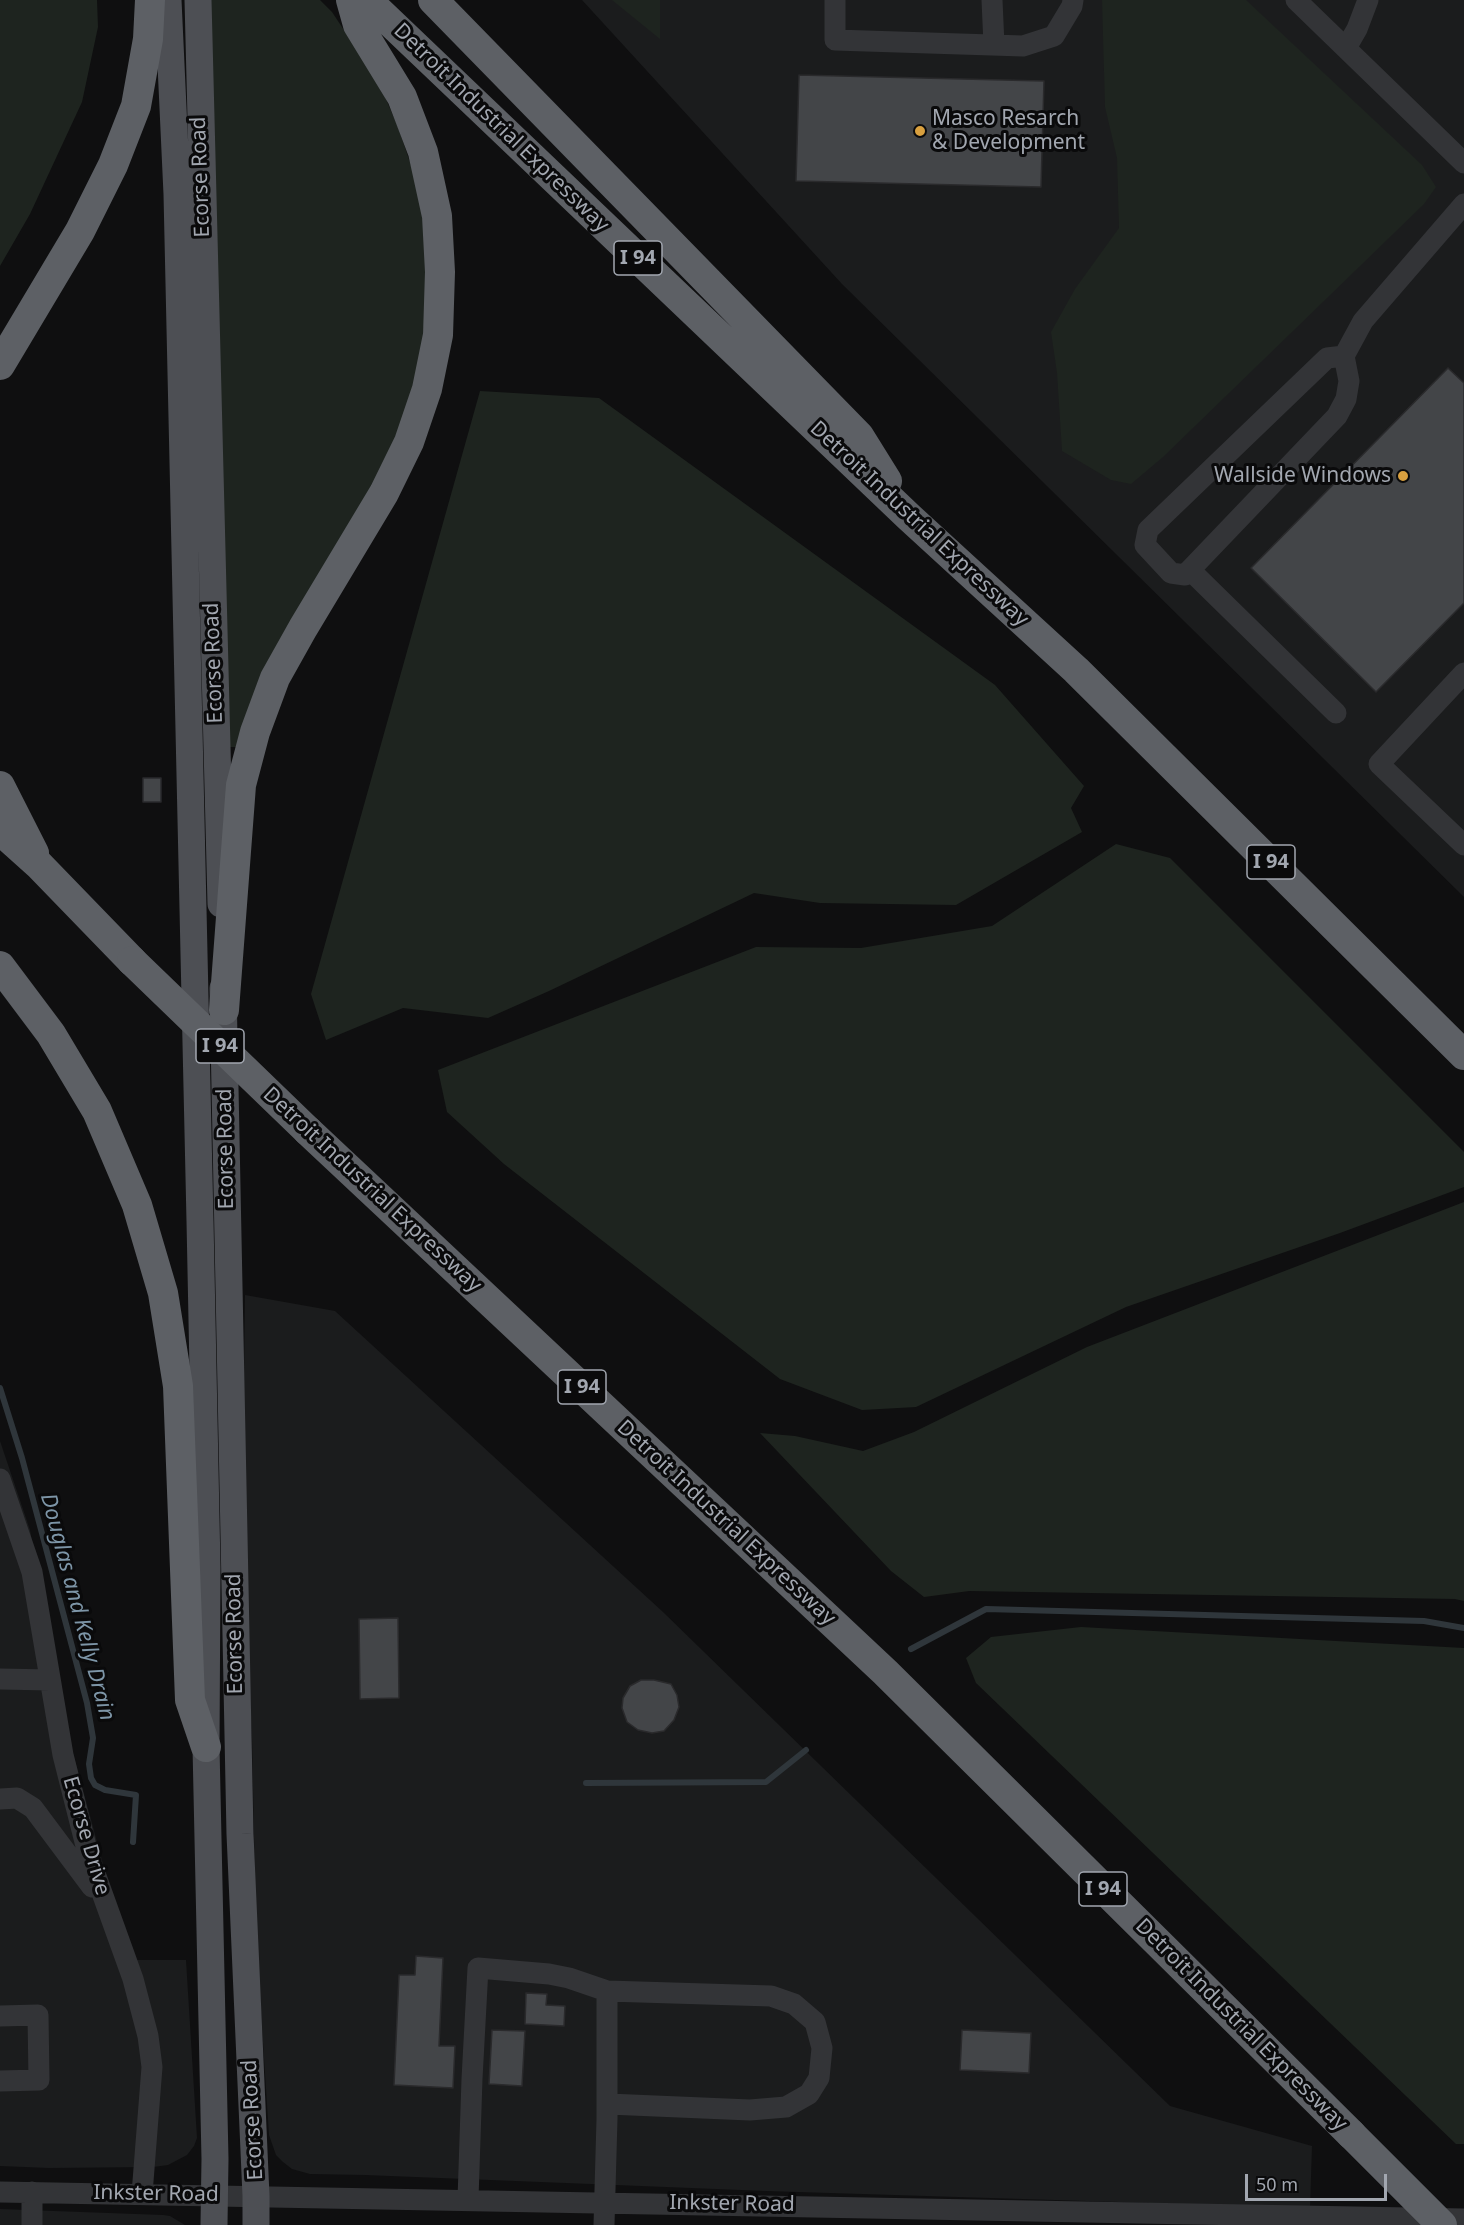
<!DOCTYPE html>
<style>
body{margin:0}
#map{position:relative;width:1464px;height:2225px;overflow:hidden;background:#0f0f10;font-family:"Noto Sans",sans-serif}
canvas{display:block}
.scale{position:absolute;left:1245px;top:2174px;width:142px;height:27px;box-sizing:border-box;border:3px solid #a2a7b0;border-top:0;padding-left:8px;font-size:18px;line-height:21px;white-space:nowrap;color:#a2a7b0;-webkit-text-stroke:4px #0a0a0b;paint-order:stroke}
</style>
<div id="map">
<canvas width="1464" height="2225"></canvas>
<div class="scale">50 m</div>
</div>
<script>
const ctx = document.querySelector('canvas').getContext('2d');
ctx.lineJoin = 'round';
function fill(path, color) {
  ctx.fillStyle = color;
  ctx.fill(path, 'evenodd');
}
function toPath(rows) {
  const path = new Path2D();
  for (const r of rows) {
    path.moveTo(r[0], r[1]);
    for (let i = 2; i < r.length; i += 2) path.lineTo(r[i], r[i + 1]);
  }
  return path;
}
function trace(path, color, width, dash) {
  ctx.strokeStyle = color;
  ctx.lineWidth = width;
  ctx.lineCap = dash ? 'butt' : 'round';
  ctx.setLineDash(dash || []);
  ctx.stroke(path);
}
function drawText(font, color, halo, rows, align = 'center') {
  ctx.font = font + ' "Noto Sans",sans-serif';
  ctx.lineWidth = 6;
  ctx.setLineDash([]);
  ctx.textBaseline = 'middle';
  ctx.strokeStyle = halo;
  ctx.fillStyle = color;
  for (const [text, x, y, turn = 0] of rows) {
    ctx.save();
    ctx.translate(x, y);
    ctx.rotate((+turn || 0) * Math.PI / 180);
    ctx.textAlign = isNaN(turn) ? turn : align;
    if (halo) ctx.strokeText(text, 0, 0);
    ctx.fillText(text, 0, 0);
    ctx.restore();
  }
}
fill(toPath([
 [582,0,1464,0,1464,897,842,284],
 [245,1295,335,1311,663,1612,1170,2106,1312,2146,1310,2208,766,2191,365,2175,310,2174,292,2169,283,2162,276,2155,269,2135,256,1935,252,1739,242,1526],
 [0,1441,30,1530,67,1731,129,1960,186,1960,197,2138,194,2146,187,2155,168,2165,153,2167,49,2168,0,2166],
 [0,2209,163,2215,170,2216,185,2225,0,2225]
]), '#1b1c1d');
fill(toPath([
 [0,0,97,0,98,27,82,102,30,214,0,266],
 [207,0,320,0,332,12,379,83,398,127,416,180,425,231,427,280,423,340,412,391,401,424,385,461,236,747,229,747],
 [612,0,660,0,660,39],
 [1102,0,1246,0,1422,165,1436,187,1424,204,1163,457,1131,484,1111,480,1062,451,1057,373,1051,332,1075,289,1119,228,1117,158,1105,107],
 [480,391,599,398,995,685,1084,786,1071,808,1082,832,956,905,820,903,754,893,549,991,488,1018,403,1008,326,1040,311,994],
 [1116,844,1170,858,1464,1152,1464,1187,1340,1233,1126,1307,916,1407,862,1410,780,1379,504,1164,447,1112,438,1070,756,947,861,948,992,926],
 [1464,1202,1464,1601,1455,1599,969,1591,924,1597,891,1571,760,1433,795,1436,863,1451,914,1432,1087,1347],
 [1081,1627,1464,1648,1464,2144,1456,2144,976,1683,966,1658,991,1637]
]), '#1e241f');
trace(toPath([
 [0,1388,22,1458,87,1703,93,1738,89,1764,91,1778,95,1785,105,1790,136,1795,133,1842],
 [911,1649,986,1609,1424,1621,1464,1628],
 [586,1783,766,1782,806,1750]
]), '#2f363b', 6);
const building = toPath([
 [799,75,1044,81,1041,187,796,181,799,75],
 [1448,368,1464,383,1464,603,1376,692,1251,568,1448,368],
 [143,778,161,778,161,802,143,802,143,778],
 [398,1618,399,1698,360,1699,359,1619,398,1618],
 [641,1680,654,1680,671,1684,677,1695,679,1707,674,1720,664,1731,652,1733,638,1730,627,1722,622,1708,623,1698,630,1686,641,1680],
 [416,1956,443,1958,439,2046,455,2046,453,2088,394,2085,399,1975,415,1975,416,1956],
 [526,1993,547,1994,546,2005,565,2006,564,2026,525,2024,526,1993],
 [492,2030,525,2031,522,2086,489,2084,492,2030],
 [962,2030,1031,2033,1029,2073,960,2070,962,2030]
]);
fill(building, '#434548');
trace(building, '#2a2a2c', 1.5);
trace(toPath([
 [835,0,835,40,1023,46,1054,36,1072,6,1073,0],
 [992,0,994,45],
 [1296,0,1464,163],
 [1346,48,1357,29,1368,0],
 [1344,356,1327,358,1148,530,1145,545,1171,573,1185,575,1337,416,1346,399,1349,381,1344,356,1363,321,1464,204],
 [1190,570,1336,713],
 [1464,673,1379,764,1464,845],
 [0,1479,32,1572,63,1755,88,1854,133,1979,148,2036,152,2067,142,2194],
 [0,1679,50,1680],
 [0,1799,17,1798,33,1808,92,1887],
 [607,1991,771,1996,794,2004,815,2022,822,2048,819,2078,809,2094,786,2107,750,2110,608,2104],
 [0,2016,38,2015,39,2080,0,2081],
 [0,2192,1464,2219],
 [468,2199,472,2079,478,1968,549,1974,569,1978,607,1991,607,2119,604,2225],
 [32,2225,32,2192]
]), '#333437', 21);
trace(toPath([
 [168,0,177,194,200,1221,207,1568,206,1747,215,2159,214,2225],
 [198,0,221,904],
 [223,988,240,1834,256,2196,256,2225]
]), '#4d4f54', 27);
trace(toPath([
 [367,0,909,517,1076,670,1464,1055],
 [433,0,859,436,887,481],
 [0,365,80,231,113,165,136,106,148,39,150,0],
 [0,786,34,853],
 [0,830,39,865,132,961],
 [0,966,51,1034,97,1111,137,1205,163,1293,178,1386,190,1700,206,1747],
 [224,1010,241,785,255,732,275,678,303,628,384,493,409,442,427,389,438,335,440,272,437,216,423,152,402,97,358,25,351,0],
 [308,1131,885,1672,1351,2134]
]), '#5d6065', 30);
trace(toPath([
 [132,961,308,1131],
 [1351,2134,1442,2225]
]), '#5d6065', 30);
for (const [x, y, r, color] of [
 [920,131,6,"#d9a03f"],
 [1403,476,6,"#d9a03f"]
]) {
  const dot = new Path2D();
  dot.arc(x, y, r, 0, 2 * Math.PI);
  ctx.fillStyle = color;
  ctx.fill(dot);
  trace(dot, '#0a0a0b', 2);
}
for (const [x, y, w] of [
 [638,258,48],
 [1271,862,48],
 [220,1046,48],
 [582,1387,48],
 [1103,1889,48]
]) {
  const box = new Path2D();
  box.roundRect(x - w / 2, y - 17, w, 34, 4.5);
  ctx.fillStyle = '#0a0a0b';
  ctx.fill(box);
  trace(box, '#a2a7b0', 1.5);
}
drawText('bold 20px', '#a2a7b0', null, [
 ["I 94",638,258],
 ["I 94",1271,862],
 ["I 94",220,1046],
 ["I 94",582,1387],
 ["I 94",1103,1889]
]);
drawText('21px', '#a2a7b0', '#0a0a0b', [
 ["Masco Resarch",932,119],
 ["& Development",932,143],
 ["Wallside Windows",1391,476,"right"]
], 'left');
drawText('21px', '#a2a7b0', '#0a0a0b', [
 ["Detroit Industrial Expressway",501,128,44],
 ["Ecorse Road",201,177,-92],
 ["Detroit Industrial Expressway",919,524,43],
 ["Ecorse Road",214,663,-92],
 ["Ecorse Road",226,1149,-91],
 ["Detroit Industrial Expressway",372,1190,43],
 ["Detroit Industrial Expressway",726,1523,43],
 ["Ecorse Road",235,1634,-91],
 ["Ecorse Drive",86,1836,74],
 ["Detroit Industrial Expressway",1241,2025,45],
 ["Ecorse Road",253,2120,-93],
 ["Inkster Road",156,2194,1],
 ["Inkster Road",732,2204,1]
]);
drawText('italic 22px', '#7d95a7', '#0a0a0b', [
 ["Douglas and Kelly Drain",77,1607,75]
]);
</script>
